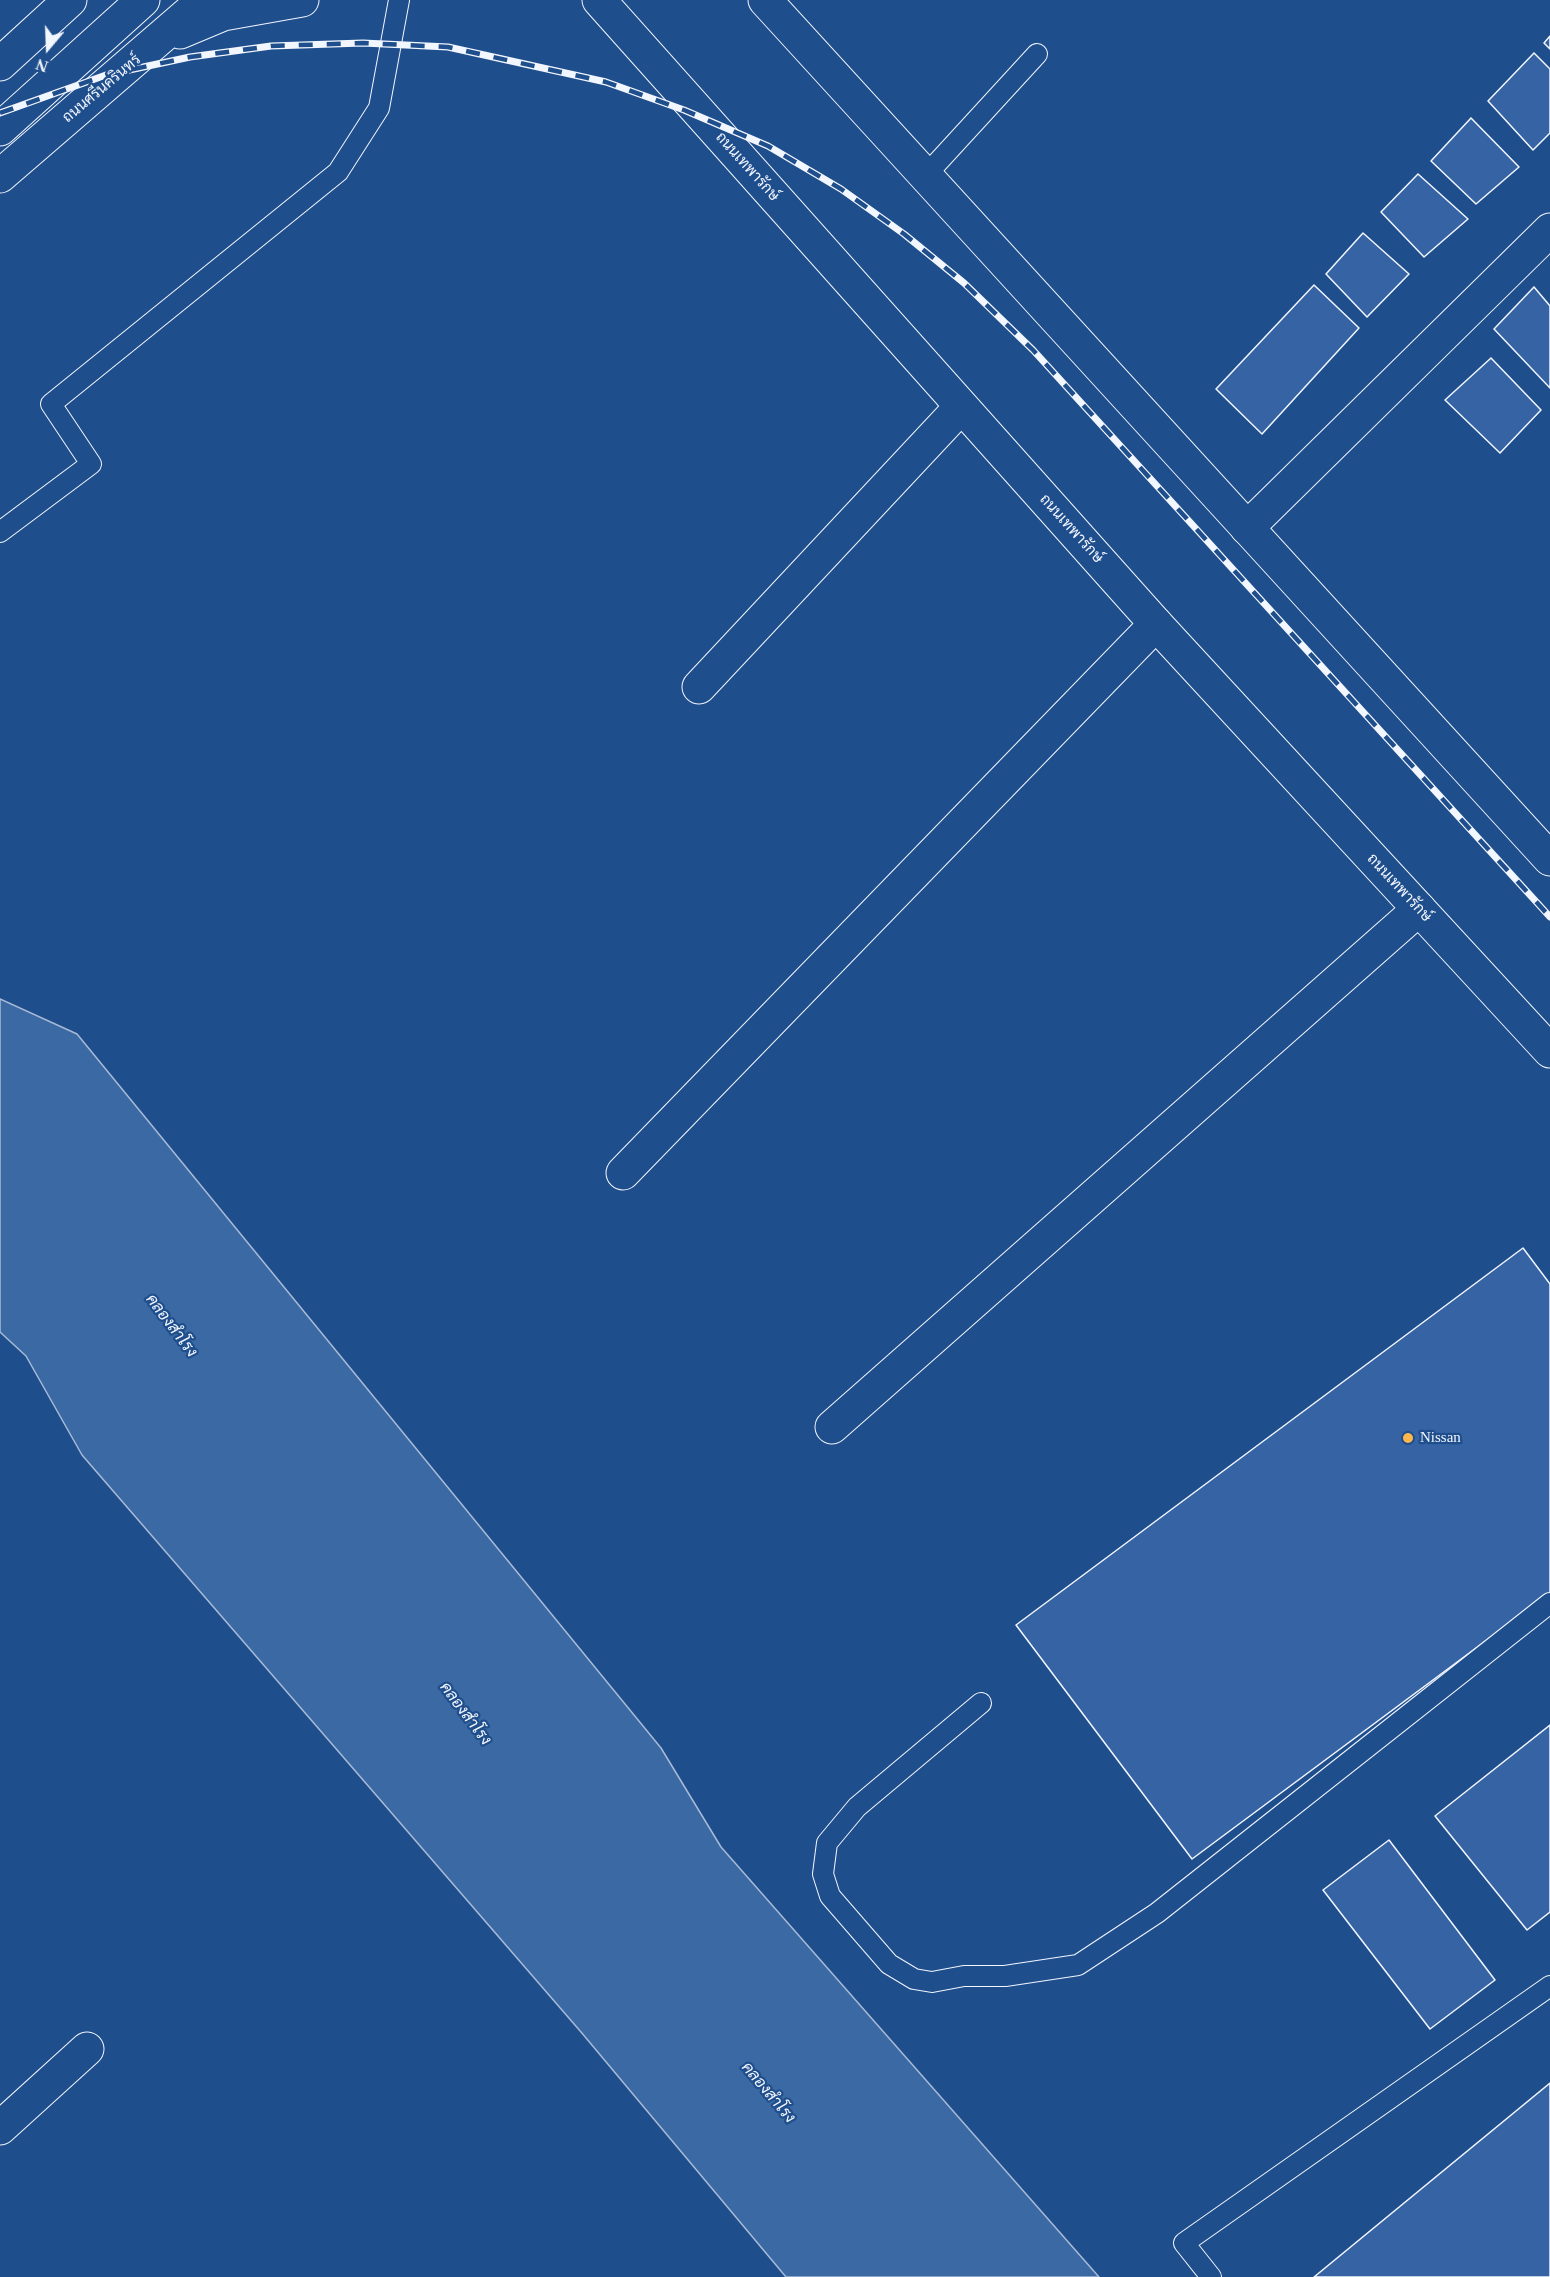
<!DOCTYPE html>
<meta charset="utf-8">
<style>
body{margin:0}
#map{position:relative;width:1550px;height:2277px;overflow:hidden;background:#1f4e8c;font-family:"Times New Roman",serif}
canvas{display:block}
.north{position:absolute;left:18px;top:18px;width:60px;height:60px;-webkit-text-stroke:4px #1f4e8c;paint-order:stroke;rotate:199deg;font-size:16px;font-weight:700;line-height:24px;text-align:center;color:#f2f6ff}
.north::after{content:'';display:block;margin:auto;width:21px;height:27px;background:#f2f6ff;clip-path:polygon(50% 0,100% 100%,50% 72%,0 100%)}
</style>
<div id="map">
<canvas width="1550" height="2277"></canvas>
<div class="north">N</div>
</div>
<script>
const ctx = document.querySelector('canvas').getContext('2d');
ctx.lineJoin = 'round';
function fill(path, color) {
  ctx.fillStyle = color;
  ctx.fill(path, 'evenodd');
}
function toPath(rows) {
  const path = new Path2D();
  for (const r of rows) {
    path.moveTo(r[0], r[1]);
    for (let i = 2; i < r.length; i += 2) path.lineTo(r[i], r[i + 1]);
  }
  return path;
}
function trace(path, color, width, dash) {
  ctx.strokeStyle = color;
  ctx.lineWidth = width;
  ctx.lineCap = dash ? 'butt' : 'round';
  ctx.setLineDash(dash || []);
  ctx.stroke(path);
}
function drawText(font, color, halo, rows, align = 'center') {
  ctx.font = font + ' "Times New Roman",Sarabun,serif';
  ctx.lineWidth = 4.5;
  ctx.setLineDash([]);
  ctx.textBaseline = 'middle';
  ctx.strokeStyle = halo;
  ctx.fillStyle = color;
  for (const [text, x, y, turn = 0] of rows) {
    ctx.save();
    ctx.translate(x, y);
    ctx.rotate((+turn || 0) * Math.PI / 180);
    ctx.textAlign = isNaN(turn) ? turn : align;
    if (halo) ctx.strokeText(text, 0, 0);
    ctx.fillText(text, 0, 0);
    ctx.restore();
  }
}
const water = toPath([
 [0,999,77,1034,661,1748,721,1847,1099,2277,786,2277,581,2032,82,1455,26,1356,0,1332,0,999]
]);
fill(water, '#3b69a3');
trace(water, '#a8bbd7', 1.5);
const building = toPath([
 [1550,36,1550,49,1544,43,1550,36],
 [1534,53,1550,69,1550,133,1533,150,1488,101,1534,53],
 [1471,118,1519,167,1476,204,1431,161,1471,118],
 [1418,174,1468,219,1424,257,1381,212,1418,174],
 [1363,233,1409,274,1367,317,1326,274,1363,233],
 [1314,285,1359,328,1262,434,1216,389,1314,285],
 [1534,287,1550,306,1550,388,1494,329,1534,287],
 [1491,358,1541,410,1500,453,1445,400,1491,358],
 [1523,1248,1550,1284,1550,1593,1192,1859,1016,1625,1523,1248],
 [1550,1725,1550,1912,1527,1930,1435,1816,1550,1725],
 [1389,1840,1495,1980,1430,2029,1323,1890,1389,1840],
 [1550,2083,1550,2277,1314,2277,1550,2083]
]);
fill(building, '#3563a3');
trace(building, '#f2f6ff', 1.5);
const lane = toPath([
 [926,175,1037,54],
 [0,532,91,464,51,404,338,172,379,108,399,0],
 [981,1703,857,1807,827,1843,823,1874,830,1896,889,1964,914,1979,932,1982,964,1976,1005,1976,1078,1965,1157,1913,1550,1603],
 [1211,2277,1184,2243,1550,1986]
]);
const street = toPath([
 [1247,528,1550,230],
 [699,687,961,407],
 [623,1173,1156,624],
 [832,1427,1419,909],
 [0,2128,87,2049]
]);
const primary = toPath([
 [599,0,1156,624,1550,1051],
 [765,0,1550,859],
 [180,32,223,14,302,0],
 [0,64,70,0],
 [0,129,143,0],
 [0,176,204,0]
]);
trace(lane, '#f2f6ff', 22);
trace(street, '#f2f6ff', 35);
trace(primary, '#f2f6ff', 35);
trace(lane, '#1f4e8c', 20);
trace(street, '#1f4e8c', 33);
trace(primary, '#1f4e8c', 33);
const rail = toPath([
 [0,113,106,75,190,57,271,46,363,43,448,47,606,82,684,110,768,146,841,189,904,234,964,283,1033,350,1550,917]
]);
trace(rail, '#f2f6ff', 7);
trace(rail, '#1f4e8c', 4.5, [14]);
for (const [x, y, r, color] of [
 [1408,1438,6,"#ffb74d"]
]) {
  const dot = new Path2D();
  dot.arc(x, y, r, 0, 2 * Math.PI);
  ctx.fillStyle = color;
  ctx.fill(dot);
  trace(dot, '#1f4e8c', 2);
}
drawText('15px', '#f2f6ff', '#1f4e8c', [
 ["ถนนศรีนครินทร์",102,89,-40],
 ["ถนนเทพารักษ์",747,167,48],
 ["ถนนเทพารักษ์",1071,529,48],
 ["ถนนเทพารักษ์",1399,888,47]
]);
drawText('15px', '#f2f6ff', '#1f4e8c', [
 ["Nissan",1420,1438]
], 'left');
drawText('italic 16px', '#f2f6ff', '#1f4e8c', [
 ["คลองสำโรง",171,1326,53],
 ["คลองสำโรง",465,1714,53],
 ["คลองสำโรง",768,2093,50]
]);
</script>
